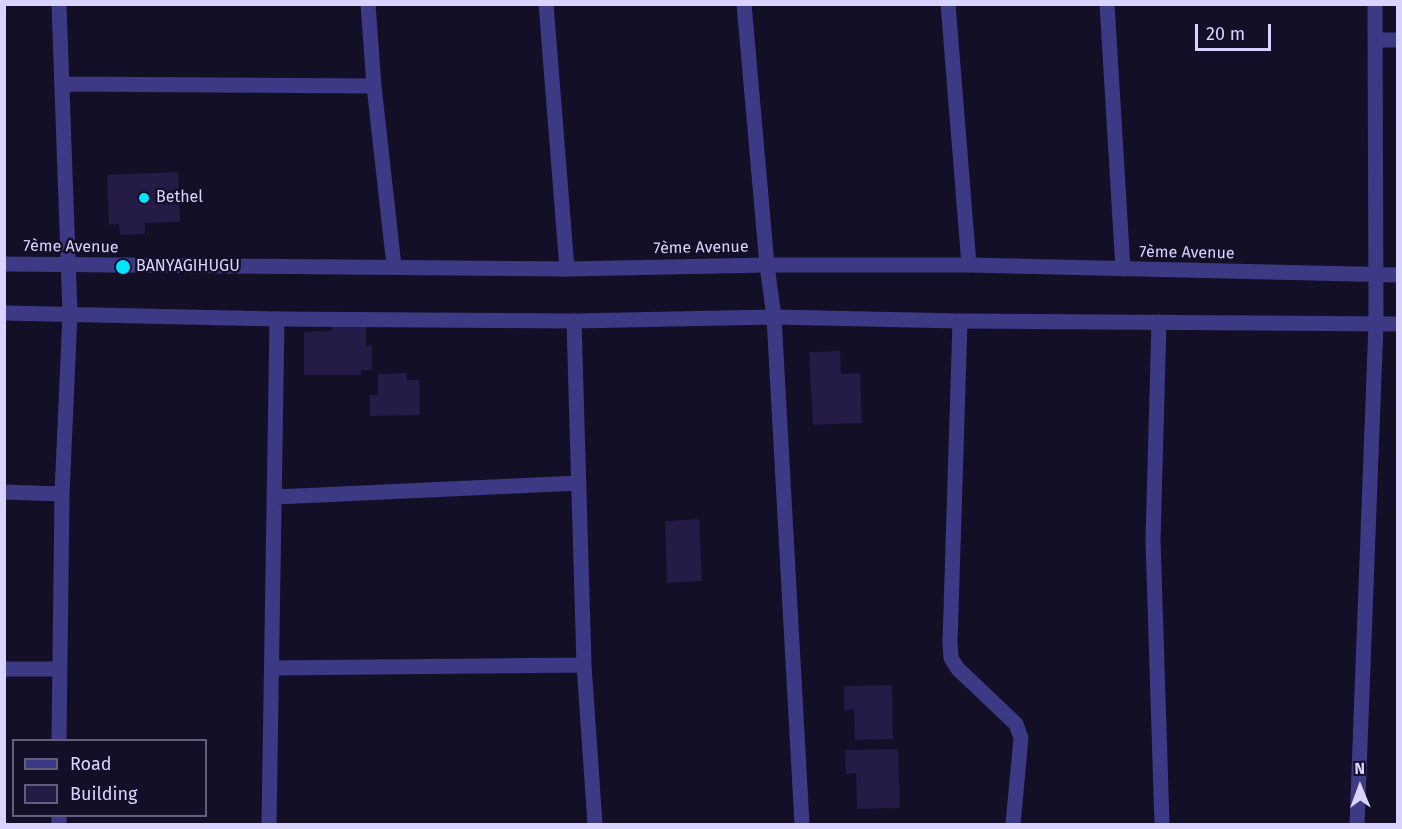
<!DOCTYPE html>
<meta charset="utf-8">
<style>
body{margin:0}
#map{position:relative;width:1402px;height:829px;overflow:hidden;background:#130f26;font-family:"Fira Sans",sans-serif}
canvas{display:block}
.frame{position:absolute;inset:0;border:6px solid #d9d4ff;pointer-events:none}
.legend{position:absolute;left:12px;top:739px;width:195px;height:78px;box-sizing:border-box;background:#130f26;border:2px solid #625e7d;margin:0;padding:8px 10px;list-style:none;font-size:18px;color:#d9d4ff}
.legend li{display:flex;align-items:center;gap:12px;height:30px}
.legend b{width:30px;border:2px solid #625e7d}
.north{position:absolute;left:1330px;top:757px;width:60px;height:60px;-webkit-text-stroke:4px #130f26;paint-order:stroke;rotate:359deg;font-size:16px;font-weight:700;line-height:24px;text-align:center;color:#d9d4ff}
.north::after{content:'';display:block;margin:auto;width:21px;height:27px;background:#d9d4ff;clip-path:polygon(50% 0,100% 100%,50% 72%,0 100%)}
.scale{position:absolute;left:1195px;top:24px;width:76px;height:27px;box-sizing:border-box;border:3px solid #d9d4ff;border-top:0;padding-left:8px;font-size:18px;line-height:21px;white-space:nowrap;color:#d9d4ff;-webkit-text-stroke:4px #130f26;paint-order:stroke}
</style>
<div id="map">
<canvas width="1402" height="829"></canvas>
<div class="frame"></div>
<ul class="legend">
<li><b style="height:8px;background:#3d3a85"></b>Road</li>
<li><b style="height:16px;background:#241b47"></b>Building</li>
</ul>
<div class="north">N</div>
<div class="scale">20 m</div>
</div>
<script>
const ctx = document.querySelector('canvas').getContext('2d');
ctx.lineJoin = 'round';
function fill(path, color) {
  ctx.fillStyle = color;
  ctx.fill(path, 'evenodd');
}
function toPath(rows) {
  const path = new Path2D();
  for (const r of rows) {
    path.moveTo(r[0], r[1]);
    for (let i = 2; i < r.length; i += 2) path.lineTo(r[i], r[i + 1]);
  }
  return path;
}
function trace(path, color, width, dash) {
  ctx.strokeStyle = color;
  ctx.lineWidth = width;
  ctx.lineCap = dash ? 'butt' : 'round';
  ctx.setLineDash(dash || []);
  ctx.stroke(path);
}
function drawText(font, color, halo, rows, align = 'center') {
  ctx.font = font + ' "Fira Sans",sans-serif';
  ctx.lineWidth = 5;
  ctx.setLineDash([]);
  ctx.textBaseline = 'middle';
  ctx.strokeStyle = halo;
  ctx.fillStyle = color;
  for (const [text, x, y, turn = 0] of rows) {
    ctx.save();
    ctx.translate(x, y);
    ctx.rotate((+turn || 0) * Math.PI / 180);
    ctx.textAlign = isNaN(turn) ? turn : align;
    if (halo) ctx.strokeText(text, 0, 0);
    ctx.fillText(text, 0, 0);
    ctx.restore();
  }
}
fill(toPath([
 [178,172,180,222,145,223,145,234,120,235,119,224,109,225,107,175],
 [332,325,366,325,366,346,372,346,372,370,361,370,361,375,304,375,304,332,332,331],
 [840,351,841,374,860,373,862,423,813,425,809,352],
 [407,373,407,380,419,380,420,415,370,416,370,395,378,395,378,374],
 [699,519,702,581,667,583,665,521],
 [892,685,893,739,855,740,854,709,844,710,844,686],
 [898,749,900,808,857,809,856,773,846,774,845,750]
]), '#241b47');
trace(toPath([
 [368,4,374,86,394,266],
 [546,4,567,269],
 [744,4,767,265,774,317,802,824],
 [948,4,969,265],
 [1107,4,1123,269],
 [1376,40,1398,40],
 [63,84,374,86],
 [574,321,584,665,595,824],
 [960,321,950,643,951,658,958,669,1016,724,1021,738,1013,824],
 [1159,322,1153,540,1162,824],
 [4,492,62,494],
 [276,497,579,483],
 [273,668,584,665],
 [4,669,58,669],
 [59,740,62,494,70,314,59,4],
 [59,816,59,824],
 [269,824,277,319],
 [1357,824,1376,324,1375,4]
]), '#3d3a85', 15);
trace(toPath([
 [4,264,567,269,767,265,969,265,1398,275],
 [4,313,277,319,574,321,774,317,960,321,1398,324]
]), '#3d3a85', 15);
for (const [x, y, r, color] of [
 [144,198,6,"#00e5ff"],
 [123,267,8,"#00e5ff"]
]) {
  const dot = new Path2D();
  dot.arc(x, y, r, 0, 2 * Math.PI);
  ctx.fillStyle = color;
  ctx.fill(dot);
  trace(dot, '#130f26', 2);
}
drawText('16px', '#d9d4ff', '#130f26', [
 ["Bethel",156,198],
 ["BANYAGIHUGU",136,267]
], 'left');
drawText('16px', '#d9d4ff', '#130f26', [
 ["7ème Avenue",71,247,1],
 ["7ème Avenue",701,248,-1],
 ["7ème Avenue",1187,253,1]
]);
</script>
